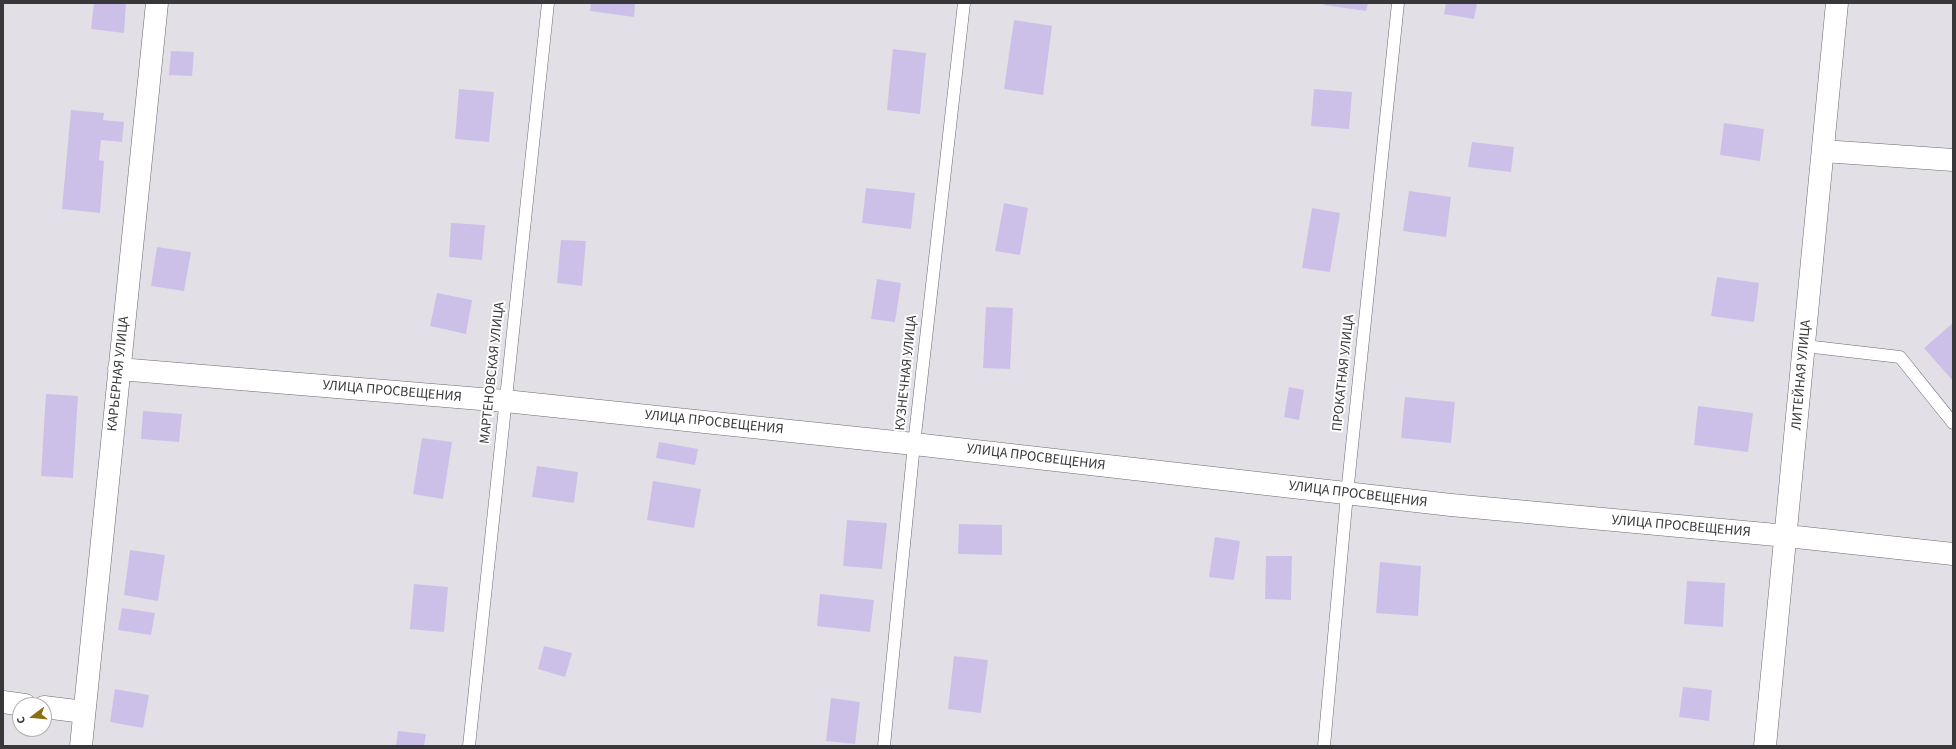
<!DOCTYPE html>
<meta charset="utf-8">
<style>
body{margin:0}
#map{position:relative;width:1956px;height:749px;overflow:hidden;background:#e2e0e6;font-family:"Source Sans 3",sans-serif}
canvas{display:block}
.frame{position:absolute;inset:0;border:4px solid #38373a;pointer-events:none}
.north{position:absolute;left:12px;top:697px;width:40px;height:40px;box-sizing:border-box;background:#fff;border:1px solid #afafb0;border-radius:50%;rotate:254deg;font-size:11px;font-weight:700;line-height:16px;text-align:center;color:#38373a}
.north::after{content:'';display:block;margin:auto;width:14px;height:18px;background:#8e6c10;clip-path:polygon(50% 0,100% 100%,50% 72%,0 100%)}
</style>
<div id="map">
<canvas width="1956" height="749"></canvas>
<div class="frame"></div>
<div class="north">С</div>
</div>
<script>
const ctx = document.querySelector('canvas').getContext('2d');
ctx.lineJoin = 'round';
function fill(path, color) {
  ctx.fillStyle = color;
  ctx.fill(path, 'evenodd');
}
function toPath(rows) {
  const path = new Path2D();
  for (const r of rows) {
    path.moveTo(r[0], r[1]);
    for (let i = 2; i < r.length; i += 2) path.lineTo(r[i], r[i + 1]);
  }
  return path;
}
function trace(path, color, width, dash) {
  ctx.strokeStyle = color;
  ctx.lineWidth = width;
  ctx.lineCap = dash ? 'butt' : 'round';
  ctx.setLineDash(dash || []);
  ctx.stroke(path);
}
function drawText(font, color, halo, rows, align = 'center') {
  ctx.font = font + ' "Source Sans 3",sans-serif';
  ctx.lineWidth = 4;
  ctx.setLineDash([]);
  ctx.textBaseline = 'middle';
  ctx.strokeStyle = halo;
  ctx.fillStyle = color;
  for (const [text, x, y, turn = 0] of rows) {
    ctx.save();
    ctx.translate(x, y);
    ctx.rotate((+turn || 0) * Math.PI / 180);
    ctx.textAlign = isNaN(turn) ? turn : align;
    if (halo) ctx.strokeText(text, 0, 0);
    ctx.fillText(text, 0, 0);
    ctx.restore();
  }
}
fill(toPath([
 [94,3,126,3,124,33,91,29],
 [591,3,635,3,634,17,590,11],
 [1324,3,1368,3,1366,11,1324,5],
 [1446,3,1477,3,1474,19,1444,14],
 [1014,20,1052,26,1043,95,1004,89],
 [893,49,926,53,920,114,887,110],
 [171,51,194,52,192,76,169,75],
 [459,89,494,92,489,142,455,139],
 [1314,89,1352,92,1349,129,1311,126],
 [71,110,104,113,103,120,124,122,122,142,101,140,99,160,104,161,100,213,62,209],
 [1724,123,1764,129,1760,161,1720,155],
 [1472,142,1514,147,1511,172,1468,167],
 [866,188,915,193,911,229,862,223],
 [1409,191,1451,197,1446,237,1403,231],
 [1004,203,1028,208,1020,255,995,251],
 [1312,208,1340,213,1330,272,1302,268],
 [451,223,485,225,482,260,449,257],
 [561,240,586,241,582,286,557,283],
 [157,247,191,252,184,291,151,286],
 [1717,277,1759,283,1754,322,1711,316],
 [877,279,901,283,895,322,871,319],
 [437,293,472,300,466,334,430,326],
 [986,307,1013,308,1010,369,983,368],
 [1953,323,1953,381,1924,348],
 [1289,387,1304,390,1299,420,1284,417],
 [46,394,78,396,73,478,41,476],
 [1405,397,1455,402,1451,443,1401,438],
 [1698,406,1753,413,1748,452,1694,445],
 [143,411,182,414,179,442,141,439],
 [422,438,452,442,443,499,413,494],
 [659,442,698,449,695,465,656,458],
 [537,466,578,472,574,503,532,497],
 [653,481,701,489,694,528,647,520],
 [847,520,887,523,882,569,843,566],
 [959,524,1002,525,1002,555,958,554],
 [1215,537,1240,541,1234,580,1209,577],
 [130,550,165,555,158,601,124,595],
 [1266,556,1292,556,1291,600,1265,599],
 [1380,562,1421,566,1418,616,1376,613],
 [1687,581,1725,583,1723,627,1684,624],
 [414,584,448,587,444,632,410,629],
 [820,594,874,600,870,632,817,626],
 [122,608,155,613,151,635,118,630],
 [544,646,572,653,565,677,538,669],
 [954,656,988,660,981,713,948,709],
 [1683,687,1712,690,1709,721,1679,717],
 [115,689,149,695,143,728,110,722],
 [831,698,860,702,855,744,826,741],
 [398,731,426,734,424,746,396,746]
]), '#cdc0e8');
const lane = toPath([
 [1805,346,1900,357,1953,423],
 [469,746,548,3],
 [884,746,914,444,964,3],
 [1324,746,1347,494,1398,3]
]);
const street = toPath([
 [1823,151,1953,160],
 [119,369,505,401,914,444,1451,505,1787,536,1953,554],
 [3,702,25,705],
 [44,707,84,712],
 [81,746,157,3],
 [1765,746,1837,3]
]);
trace(lane, '#6b6a6f', 13);
trace(street, '#6b6a6f', 23);
trace(lane, '#fff', 12);
trace(street, '#fff', 22);
drawText('14px', '#38373a', '#fff', [
 ["МАРТЕНОВСКАЯ УЛИЦА",493,373,-84],
 ["КУЗНЕЧНАЯ УЛИЦА",907,373,-84],
 ["ПРОКАТНАЯ УЛИЦА",1344,373,-84],
 ["КАРЬЕРНАЯ УЛИЦА",119,374,-84],
 ["ЛИТЕЙНАЯ УЛИЦА",1802,375,-85],
 ["УЛИЦА ПРОСВЕЩЕНИЯ",392,392,5],
 ["УЛИЦА ПРОСВЕЩЕНИЯ",714,423,6],
 ["УЛИЦА ПРОСВЕЩЕНИЯ",1036,458,7],
 ["УЛИЦА ПРОСВЕЩЕНИЯ",1358,495,7],
 ["УЛИЦА ПРОСВЕЩЕНИЯ",1681,527,5]
]);
</script>
